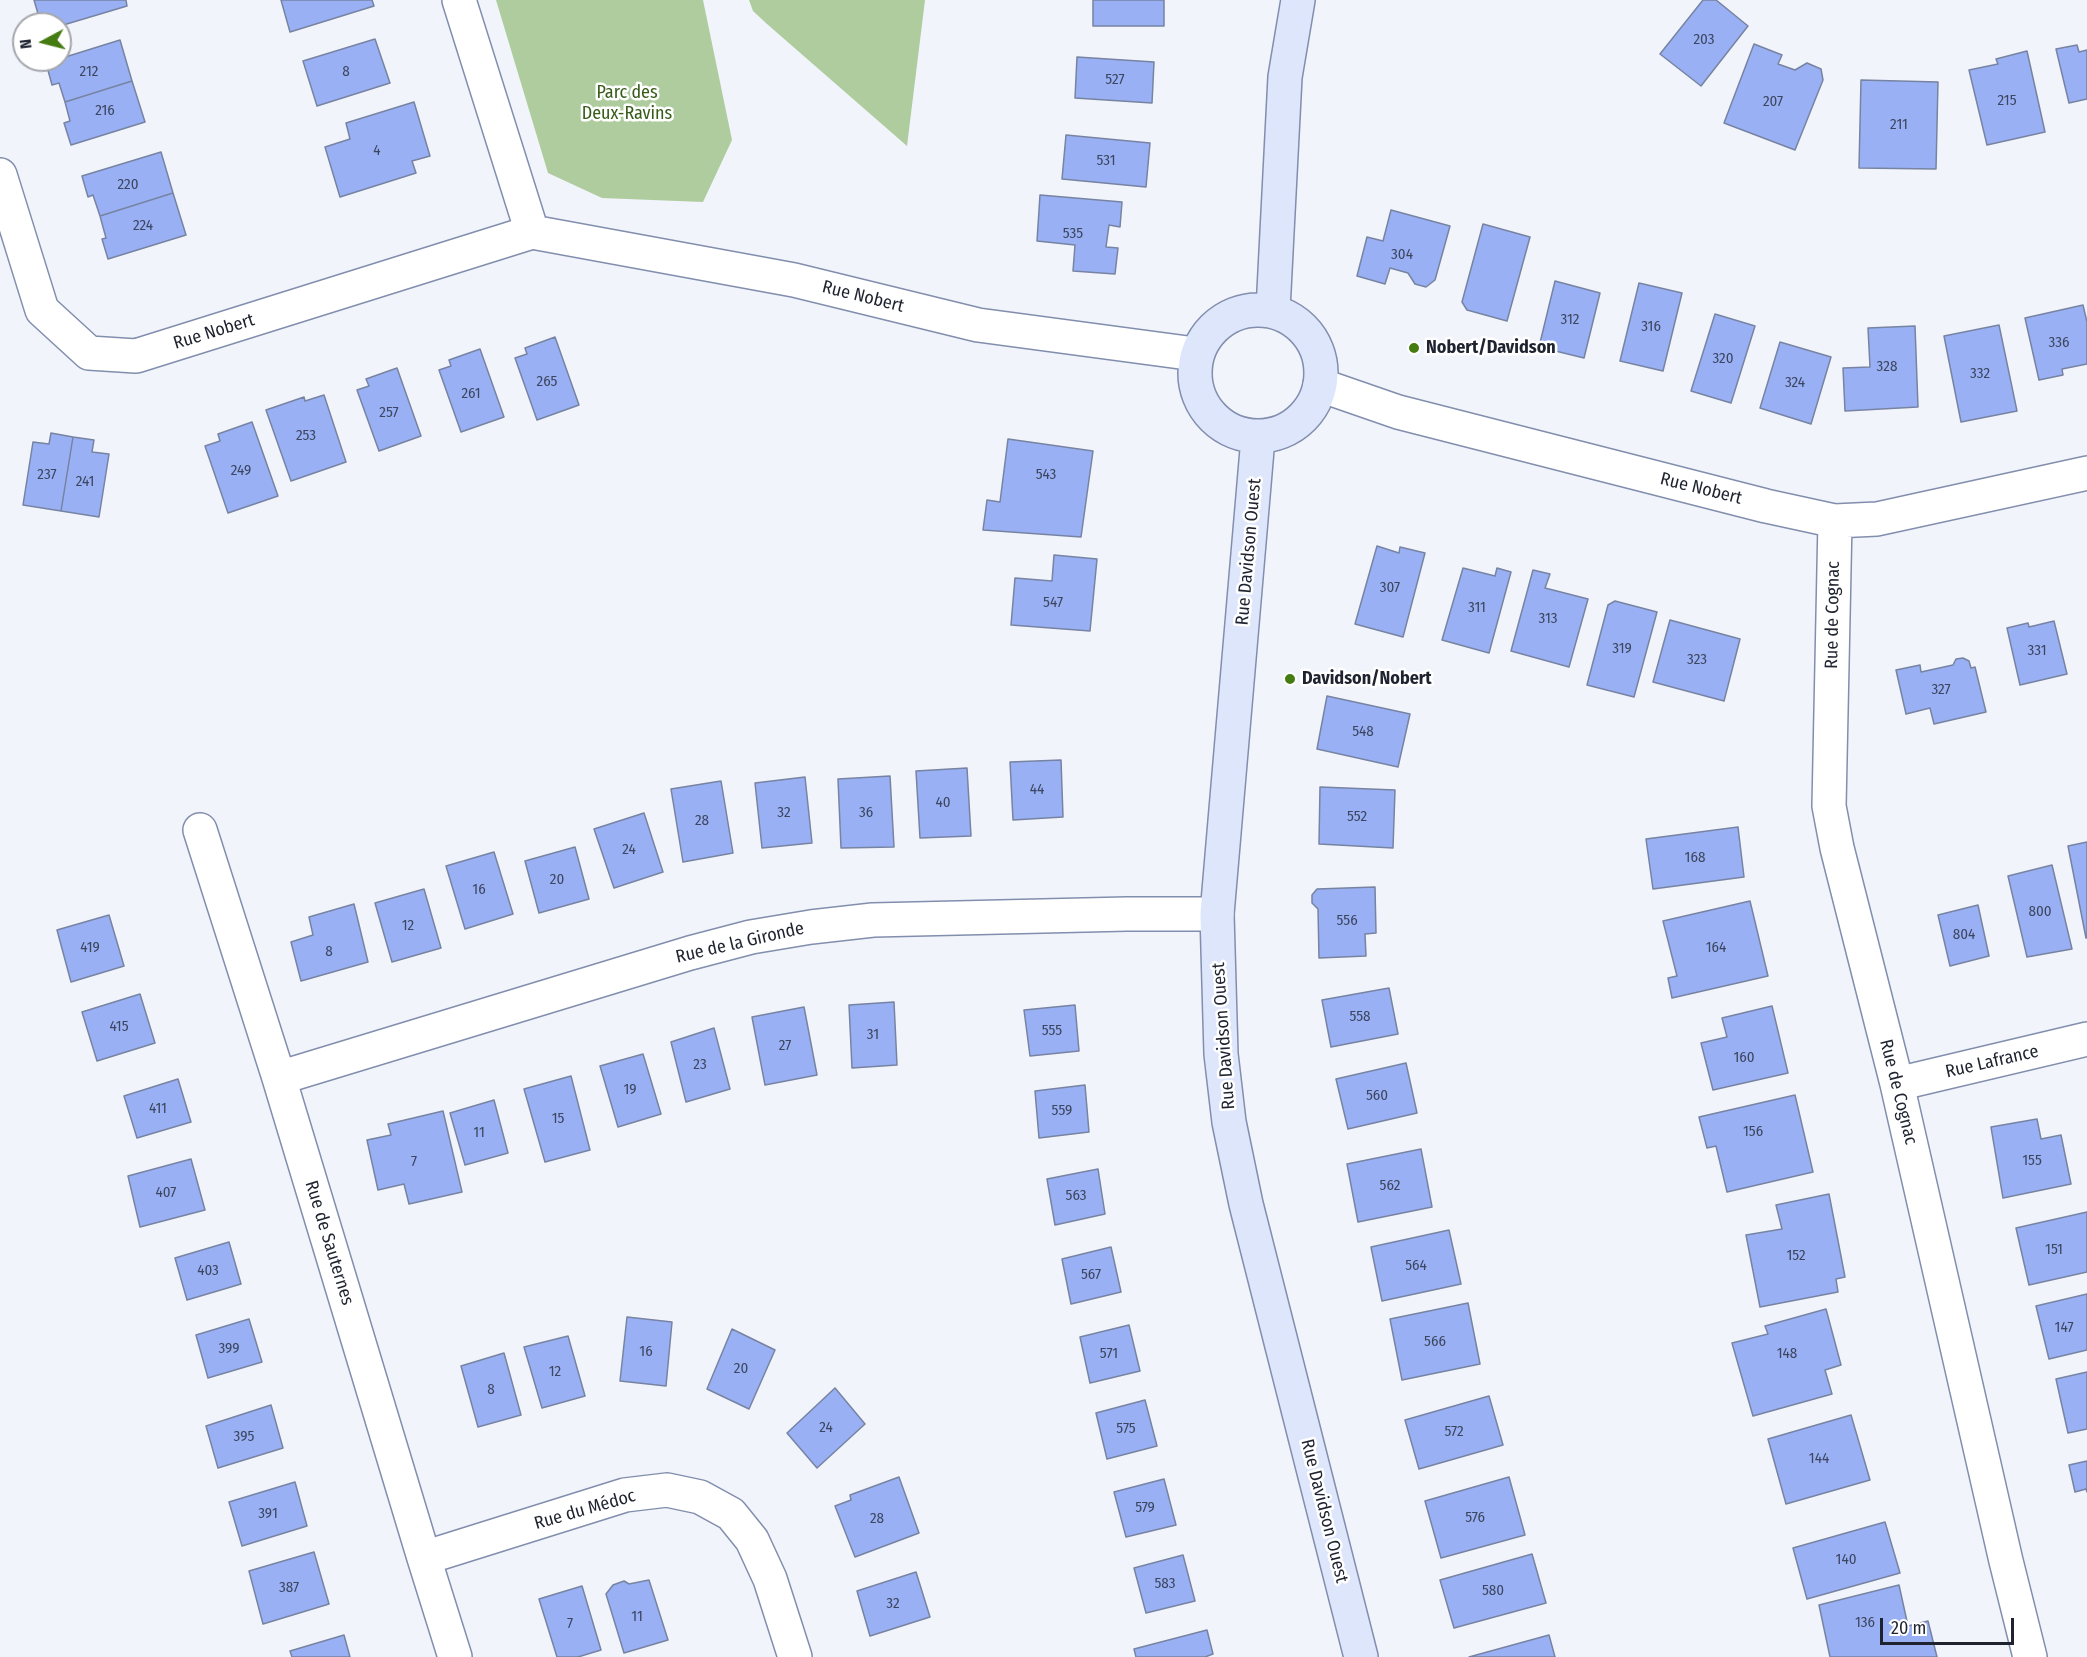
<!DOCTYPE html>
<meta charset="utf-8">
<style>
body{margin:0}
#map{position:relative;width:2087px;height:1657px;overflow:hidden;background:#f1f4fa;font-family:"Fira Sans Condensed",sans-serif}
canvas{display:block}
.north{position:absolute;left:12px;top:12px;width:60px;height:60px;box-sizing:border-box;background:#fff;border:2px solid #a5a7ac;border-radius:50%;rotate:263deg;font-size:16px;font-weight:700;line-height:24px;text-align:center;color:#1e232f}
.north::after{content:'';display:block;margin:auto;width:21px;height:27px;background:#457c11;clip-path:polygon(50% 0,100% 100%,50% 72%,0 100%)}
.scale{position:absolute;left:1880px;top:1618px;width:134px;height:27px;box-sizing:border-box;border:3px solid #1e232f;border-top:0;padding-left:8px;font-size:18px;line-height:21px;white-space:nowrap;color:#1e232f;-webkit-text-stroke:4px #fff;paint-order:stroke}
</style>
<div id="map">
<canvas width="2087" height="1657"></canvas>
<div class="north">N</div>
<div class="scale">20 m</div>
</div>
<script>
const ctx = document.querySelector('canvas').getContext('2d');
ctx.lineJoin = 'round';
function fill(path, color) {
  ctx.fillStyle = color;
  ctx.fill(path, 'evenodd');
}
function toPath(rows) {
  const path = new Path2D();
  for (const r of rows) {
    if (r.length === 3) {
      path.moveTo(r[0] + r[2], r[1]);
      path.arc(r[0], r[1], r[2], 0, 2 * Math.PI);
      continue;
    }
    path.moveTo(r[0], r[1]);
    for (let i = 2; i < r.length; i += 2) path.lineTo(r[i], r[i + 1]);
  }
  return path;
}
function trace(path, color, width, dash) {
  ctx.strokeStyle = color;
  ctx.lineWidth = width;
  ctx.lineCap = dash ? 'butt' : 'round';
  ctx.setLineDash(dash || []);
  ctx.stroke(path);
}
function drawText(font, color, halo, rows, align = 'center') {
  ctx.font = font + ' "Fira Sans Condensed",sans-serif';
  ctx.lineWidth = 5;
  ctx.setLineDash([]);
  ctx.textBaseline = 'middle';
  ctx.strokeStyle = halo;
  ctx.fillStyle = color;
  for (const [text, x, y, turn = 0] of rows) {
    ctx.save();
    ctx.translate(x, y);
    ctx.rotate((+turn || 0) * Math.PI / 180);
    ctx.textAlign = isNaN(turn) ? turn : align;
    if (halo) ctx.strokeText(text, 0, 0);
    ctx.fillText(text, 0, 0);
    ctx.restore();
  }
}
fill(toPath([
 [496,0,703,0,732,140,703,202,602,198,548,173],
 [749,0,925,0,907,146,767,24,753,11]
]), '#afcc9e');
const building = toPath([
 [34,0,126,0,127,6,60,26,60,24,41,24,34,0],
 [281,0,372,0,374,6,290,32,281,0],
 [1093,0,1164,0,1164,26,1093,26,1093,0],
 [1703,0,1716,0,1748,26,1701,86,1660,54,1703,0],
 [375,39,390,83,317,106,303,61,375,39],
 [120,40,132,81,65,102,59,83,52,85,46,63,120,40],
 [1754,44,1782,55,1778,64,1795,70,1807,63,1821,69,1823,80,1795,150,1724,123,1754,44],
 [2077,45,2079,52,2087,50,2087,99,2069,103,2056,49,2077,45],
 [2027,51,2045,132,1987,145,1969,70,1998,64,1996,59,2027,51],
 [1077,57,1154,62,1152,103,1075,98,1077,57],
 [1861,80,1938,82,1936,169,1859,168,1861,80],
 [132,81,145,122,71,145,64,123,70,121,65,102,132,81],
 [414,102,430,156,412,161,416,173,340,197,325,147,350,139,346,123,414,102],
 [1066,135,1150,143,1146,187,1062,179,1066,135],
 [161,152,173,193,100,216,93,195,88,197,82,176,161,152],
 [173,193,186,235,108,259,102,239,106,238,100,216,173,193],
 [1040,195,1122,202,1120,227,1109,225,1106,247,1118,248,1115,274,1073,271,1075,245,1037,241,1040,195],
 [1391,210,1450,226,1435,280,1426,287,1415,284,1408,273,1390,268,1385,284,1357,276,1367,237,1383,241,1391,210],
 [1483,224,1530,237,1507,321,1467,310,1462,302,1483,224],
 [1555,281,1600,293,1584,358,1539,347,1555,281],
 [1639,283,1682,293,1663,371,1620,361,1639,283],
 [2083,305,2087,322,2087,364,2062,369,2063,375,2039,380,2025,318,2083,305],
 [1715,314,1755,326,1731,403,1691,391,1715,314],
 [1999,325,2017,411,1961,422,1944,336,1999,325],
 [1915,326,1918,407,1845,411,1843,368,1870,367,1868,328,1915,326],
 [555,337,579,405,537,420,515,358,527,354,525,348,555,337],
 [1780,342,1831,357,1811,424,1760,408,1780,342],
 [480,349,504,417,461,432,439,370,451,366,449,360,480,349],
 [397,368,421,436,379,451,357,390,369,386,366,379,397,368],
 [324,395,346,462,291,481,266,410,304,397,305,401,324,395],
 [252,422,278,496,228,513,205,446,220,441,218,434,252,422],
 [51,433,73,437,61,511,23,505,33,442,49,444,51,433],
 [73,437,94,440,92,452,109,454,99,517,61,511,73,437],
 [1008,439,1093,451,1081,537,983,530,987,500,1000,502,1008,439],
 [1377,546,1399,553,1400,547,1425,553,1403,637,1355,624,1377,546],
 [1054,555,1097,559,1090,631,1011,625,1015,578,1052,581,1054,555],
 [1463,568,1495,576,1497,568,1511,572,1489,653,1442,640,1463,568],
 [1533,570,1550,574,1545,588,1588,599,1569,667,1511,651,1533,570],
 [1615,601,1657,612,1634,697,1587,685,1608,605,1615,601],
 [1670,620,1740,639,1724,701,1653,682,1670,620],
 [2054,621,2067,674,2020,685,2007,628,2028,623,2029,627,2054,621],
 [1963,658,1969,661,1971,668,1975,667,1986,712,1934,724,1930,708,1906,714,1896,670,1920,665,1921,672,1953,665,1956,659,1963,658],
 [1327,696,1410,714,1398,767,1317,749,1327,696],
 [1061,760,1063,817,1013,820,1010,762,1061,760],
 [967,768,971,836,920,838,916,771,967,768],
 [890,776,894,847,841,848,838,779,890,776],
 [805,777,812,843,762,848,755,783,805,777],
 [721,781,733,853,683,862,671,789,721,781],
 [1320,787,1395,790,1393,848,1319,844,1320,787],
 [644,813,663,872,614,888,594,829,644,813],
 [1738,827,1744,877,1653,889,1646,839,1738,827],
 [2087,842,2087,938,2086,938,2068,846,2087,842],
 [575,847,589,899,539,913,525,861,575,847],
 [494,852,513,914,465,929,446,866,494,852],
 [2052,865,2072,949,2027,957,2008,876,2052,865],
 [1375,887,1376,933,1365,934,1366,956,1319,958,1318,909,1312,903,1312,895,1317,889,1375,887],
 [424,889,441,948,392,962,375,903,424,889],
 [1750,901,1768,976,1672,998,1668,978,1677,976,1663,921,1750,901],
 [354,904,368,962,301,981,291,942,313,935,309,917,354,904],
 [1978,905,1989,956,1950,966,1938,915,1978,905],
 [109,915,124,966,71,982,57,930,109,915],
 [1389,988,1398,1034,1331,1047,1322,1000,1389,988],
 [140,994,155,1043,97,1061,82,1012,140,994],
 [894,1002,897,1065,852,1068,849,1005,894,1002],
 [1075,1005,1079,1051,1030,1056,1024,1010,1075,1005],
 [1772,1006,1788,1073,1713,1090,1701,1043,1727,1037,1722,1018,1772,1006],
 [804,1007,817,1075,765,1085,752,1017,804,1007],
 [714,1028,730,1089,686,1102,671,1042,714,1028],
 [643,1054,661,1114,618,1127,600,1066,643,1054],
 [1406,1063,1417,1113,1348,1129,1336,1079,1406,1063],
 [571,1076,590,1150,545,1162,524,1089,571,1076],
 [178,1079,191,1122,137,1138,124,1096,178,1079],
 [1085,1085,1089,1132,1039,1138,1035,1091,1085,1085],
 [1795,1095,1813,1172,1727,1192,1716,1146,1707,1148,1699,1117,1795,1095],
 [494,1100,508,1153,465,1165,450,1113,494,1100],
 [443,1111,462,1192,409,1204,404,1184,378,1190,367,1140,391,1135,388,1124,443,1111],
 [2037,1119,2041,1139,2061,1135,2071,1184,2003,1198,1991,1127,2037,1119],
 [1421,1149,1432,1207,1358,1222,1347,1164,1421,1149],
 [191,1159,205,1210,140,1227,128,1176,191,1159],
 [1098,1169,1105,1214,1055,1225,1047,1179,1098,1169],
 [1829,1194,1845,1277,1836,1279,1838,1292,1760,1307,1746,1235,1782,1229,1776,1205,1829,1194],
 [2087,1212,2087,1272,2029,1285,2016,1228,2087,1212],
 [1449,1230,1461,1284,1382,1301,1371,1247,1449,1230],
 [229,1242,241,1284,187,1300,175,1258,229,1242],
 [1111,1247,1121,1292,1071,1304,1062,1259,1111,1247],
 [2087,1294,2087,1350,2049,1359,2036,1306,2087,1294],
 [1468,1303,1480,1364,1402,1380,1390,1319,1468,1303],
 [1826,1309,1841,1365,1825,1370,1832,1394,1753,1416,1732,1343,1768,1334,1765,1326,1826,1309],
 [627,1317,672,1322,666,1386,620,1381,627,1317],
 [249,1319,262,1362,208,1378,196,1335,249,1319],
 [1129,1325,1140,1371,1090,1383,1080,1337,1129,1325],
 [732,1329,775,1350,749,1409,707,1389,732,1329],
 [568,1336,585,1396,542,1408,524,1347,568,1336],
 [504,1353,521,1415,478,1427,461,1366,504,1353],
 [2087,1372,2087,1429,2068,1433,2056,1379,2087,1372],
 [835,1388,865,1424,817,1468,787,1433,835,1388],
 [1489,1396,1503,1445,1419,1469,1405,1420,1489,1396],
 [1145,1400,1157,1446,1107,1459,1096,1413,1145,1400],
 [271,1405,283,1448,218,1468,206,1426,271,1405],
 [1851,1415,1870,1480,1786,1504,1768,1439,1851,1415],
 [2087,1461,2087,1492,2086,1489,2075,1492,2069,1465,2087,1461],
 [899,1477,919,1533,855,1557,835,1506,851,1500,850,1495,899,1477],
 [1509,1477,1525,1535,1441,1558,1425,1501,1509,1477],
 [1164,1479,1176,1525,1126,1537,1114,1492,1164,1479],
 [295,1482,307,1526,242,1546,229,1502,295,1482],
 [1885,1522,1900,1573,1807,1599,1793,1548,1885,1522],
 [314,1552,329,1604,263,1624,249,1571,314,1552],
 [1532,1554,1546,1603,1454,1628,1440,1580,1532,1554],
 [1183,1555,1195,1601,1146,1613,1134,1568,1183,1555],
 [916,1572,930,1617,870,1636,857,1591,916,1572],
 [649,1580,668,1640,624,1653,606,1594,613,1585,624,1581,629,1584,649,1580],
 [1899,1585,1908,1626,1928,1621,1937,1657,1830,1657,1819,1605,1899,1585],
 [582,1586,601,1650,578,1657,557,1657,539,1599,582,1586],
 [1207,1630,1213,1654,1205,1657,1136,1657,1134,1649,1207,1630],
 [344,1635,350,1657,292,1657,290,1651,344,1635],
 [1549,1635,1555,1657,1469,1657,1549,1635]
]);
fill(building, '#99b1f4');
trace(building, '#7783a2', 1.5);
const street = toPath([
 [459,0,532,232],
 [0,175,42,310,89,353,136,356,532,232,794,280,978,325,1195,354],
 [1320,385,1398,412,1766,506,1835,521,1877,519,2087,473],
 [1835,521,1829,806,1837,848,1897,1084,2006,1561,2030,1657],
 [200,830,279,1078,424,1558,455,1657],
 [279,1078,690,953,751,937,811,927,873,920,1127,914,1217,914],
 [1897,1084,2087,1039],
 [424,1558,625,1495,667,1490,700,1497,731,1514,752,1540,770,1579,795,1657]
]);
const secondary = toPath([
 [1273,310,1285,77,1298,0],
 [1258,373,63],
 [1258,438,1217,914,1221,1054,1229,1122,1246,1204,1361,1657]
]);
trace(street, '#828ead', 36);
trace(secondary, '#828ead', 36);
trace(street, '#fff', 33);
trace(secondary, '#dee6fc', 33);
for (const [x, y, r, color] of [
 [1414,348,6,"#457c11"],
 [1290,679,6,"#457c11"]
]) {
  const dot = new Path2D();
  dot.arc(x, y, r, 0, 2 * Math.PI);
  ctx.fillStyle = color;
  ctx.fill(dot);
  trace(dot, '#fff', 2);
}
drawText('15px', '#3d4660', null, [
 ["203",1704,40],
 ["212",89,72],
 ["8",346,72],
 ["527",1115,80],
 ["215",2007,101],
 ["207",1773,102],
 ["216",105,111],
 ["211",1899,125],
 ["4",377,151],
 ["531",1106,161],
 ["220",128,185],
 ["224",143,226],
 ["535",1073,234],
 ["304",1402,255],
 ["312",1570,320],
 ["316",1651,327],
 ["336",2059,343],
 ["320",1723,359],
 ["328",1887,367],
 ["332",1980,374],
 ["265",547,382],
 ["324",1795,383],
 ["261",471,394],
 ["257",389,413],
 ["253",306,436],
 ["249",241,471],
 ["237",47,475],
 ["543",1046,475],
 ["241",85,482],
 ["307",1390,588],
 ["547",1053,603],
 ["311",1477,608],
 ["313",1548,619],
 ["319",1622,649],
 ["331",2037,651],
 ["323",1697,660],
 ["327",1941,690],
 ["548",1363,732],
 ["44",1037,790],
 ["40",943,803],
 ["32",784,813],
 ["36",866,813],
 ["552",1357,817],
 ["28",702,821],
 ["24",629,850],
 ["168",1695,858],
 ["20",557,880],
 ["16",479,890],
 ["800",2040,912],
 ["556",1347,921],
 ["12",408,926],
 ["804",1964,935],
 ["419",90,948],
 ["164",1716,948],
 ["8",329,952],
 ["558",1360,1017],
 ["415",119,1027],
 ["555",1052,1031],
 ["31",873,1035],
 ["27",785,1046],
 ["160",1744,1058],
 ["23",700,1065],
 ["19",630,1090],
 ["560",1377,1096],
 ["411",158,1109],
 ["559",1062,1111],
 ["15",558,1119],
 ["156",1753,1132],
 ["11",479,1133],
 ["155",2032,1161],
 ["7",414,1162],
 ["562",1390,1186],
 ["407",166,1193],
 ["563",1076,1196],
 ["151",2054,1250],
 ["152",1796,1256],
 ["564",1416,1266],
 ["403",208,1271],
 ["567",1091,1275],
 ["147",2064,1328],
 ["566",1435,1342],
 ["399",229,1349],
 ["16",646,1352],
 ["571",1109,1354],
 ["148",1787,1354],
 ["20",741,1369],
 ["12",555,1372],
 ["8",491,1390],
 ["24",826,1428],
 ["575",1126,1429],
 ["572",1454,1432],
 ["395",244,1437],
 ["144",1819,1459],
 ["579",1145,1508],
 ["391",268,1514],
 ["576",1475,1518],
 ["28",877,1519],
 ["140",1846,1560],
 ["583",1165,1584],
 ["387",289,1588],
 ["580",1493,1591],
 ["32",893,1604],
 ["11",637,1617],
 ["136",1865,1623],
 ["7",570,1624]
]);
drawText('18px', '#375c1a', '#fff', [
 ["Parc des",627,93],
 ["Deux-Ravins",627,114]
]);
drawText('18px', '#1e232f', '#fff', [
 ["Rue Nobert",863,297,14],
 ["Rue Nobert",214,332,-17],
 ["Rue Nobert",1701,489,14],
 ["Rue Davidson Ouest",1249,552,-85],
 ["Rue de Cognac",1833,615,-89],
 ["Rue de la Gironde",740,943,-13],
 ["Rue Davidson Ouest",1224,1036,-94],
 ["Rue Lafrance",1992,1062,-13],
 ["Rue de Cognac",1898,1092,76],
 ["Rue de Sauternes",329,1243,73],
 ["Rue du Médoc",585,1510,-16],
 ["Rue Davidson Ouest",1324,1511,76]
]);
drawText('bold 18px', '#1e232f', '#fff', [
 ["Nobert/Davidson",1426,348],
 ["Davidson/Nobert",1302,679]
], 'left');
</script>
